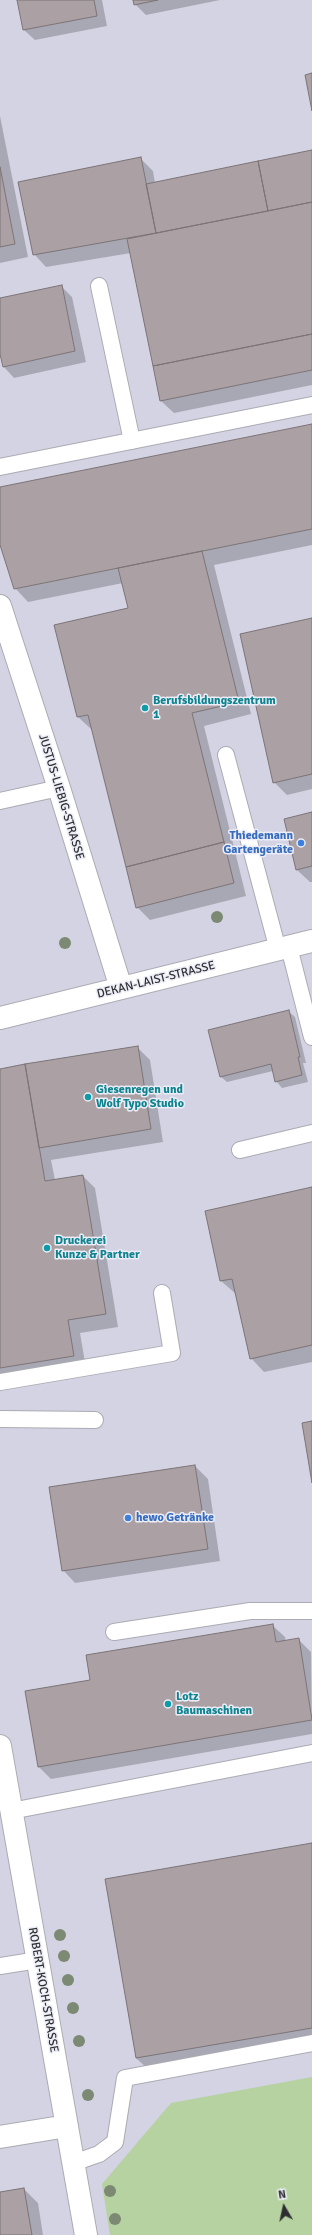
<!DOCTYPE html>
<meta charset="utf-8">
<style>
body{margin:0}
#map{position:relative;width:312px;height:2235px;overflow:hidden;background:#dfdfe9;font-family:Signika,sans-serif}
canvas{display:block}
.north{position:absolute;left:264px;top:2187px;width:40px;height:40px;-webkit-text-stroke:3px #ecedf6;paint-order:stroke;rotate:351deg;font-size:11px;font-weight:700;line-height:16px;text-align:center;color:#2e2e31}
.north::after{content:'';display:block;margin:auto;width:14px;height:18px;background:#2e2e31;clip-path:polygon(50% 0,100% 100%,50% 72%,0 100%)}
</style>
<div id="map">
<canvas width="312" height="2235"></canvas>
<div class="north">N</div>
</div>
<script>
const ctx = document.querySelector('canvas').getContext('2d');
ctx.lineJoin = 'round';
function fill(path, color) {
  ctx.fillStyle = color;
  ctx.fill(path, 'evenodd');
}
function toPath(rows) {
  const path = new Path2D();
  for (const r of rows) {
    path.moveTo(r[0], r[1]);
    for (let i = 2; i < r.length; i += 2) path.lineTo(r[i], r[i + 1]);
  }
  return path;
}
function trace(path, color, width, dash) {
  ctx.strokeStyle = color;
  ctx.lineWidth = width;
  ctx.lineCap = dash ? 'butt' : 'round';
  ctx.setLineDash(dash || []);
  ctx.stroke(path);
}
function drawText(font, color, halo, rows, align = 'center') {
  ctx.font = font + ' Signika,sans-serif';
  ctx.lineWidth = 3;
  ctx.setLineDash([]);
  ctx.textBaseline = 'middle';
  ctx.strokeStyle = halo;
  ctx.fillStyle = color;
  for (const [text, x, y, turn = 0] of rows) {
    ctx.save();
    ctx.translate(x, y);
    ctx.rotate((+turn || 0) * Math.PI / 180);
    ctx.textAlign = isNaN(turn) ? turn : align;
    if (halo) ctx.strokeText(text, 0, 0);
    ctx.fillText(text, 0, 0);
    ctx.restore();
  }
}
fill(toPath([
 [0,0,312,0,312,2235,0,2235]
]), '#d3d3e3');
fill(toPath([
 [312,2077,312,2235,110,2235,102,2184,171,2103]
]), '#b6d2a0');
fill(toPath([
 [18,0,102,0,107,26,35,40,24,30],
 [134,0,220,0,146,15,135,4],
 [0,116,28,257,0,263],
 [312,151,312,385,174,413,161,401,131,253,46,267,34,254,140,158,153,171,155,183],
 [61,286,72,297,86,362,14,378,4,367,0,348,0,299],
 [312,425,312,545,214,565,251,714,204,726,246,896,150,920,137,907,93,729,91,729,78,717,129,608,123,583,28,602,15,588,0,542,0,488],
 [312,619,312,789,287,795,274,782],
 [312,813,312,882,310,882,297,870],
 [288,1011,295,1017,306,1063,303,1063,308,1082,282,1088,276,1081,273,1071,227,1082,220,1076],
 [137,1047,150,1060,163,1142,51,1160,55,1180,83,1176,95,1188,118,1327,80,1333,86,1368,0,1382,0,1070],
 [312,1188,312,1362,264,1372,251,1358,236,1294,221,1281],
 [195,1466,208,1479,220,1561,75,1583,63,1570],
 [272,1625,285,1637,286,1642,298,1639,311,1652,312,1734,51,1779,38,1766,92,1680],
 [312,1844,312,2043,150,2071,136,2058,106,1879],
 [24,2189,38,2203,43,2235,0,2235,0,2193]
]), '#0003');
const building = toPath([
 [17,0,94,0,97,16,23,30,17,0],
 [133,0,158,0,134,5,133,0],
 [312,73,312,111,305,75,312,73],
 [312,150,312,202,268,211,258,161,312,150],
 [141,157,156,233,33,255,18,182,141,157],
 [258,161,268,211,156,233,146,184,258,161],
 [0,167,15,244,0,247,0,167],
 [312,202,312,334,153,366,127,239,312,202],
 [62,285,75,351,3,367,0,354,0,298,62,285],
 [312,334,312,370,160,401,153,366,312,334],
 [312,424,312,529,14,589,0,545,0,487,312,424],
 [202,551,239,702,192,713,224,842,126,867,88,715,77,717,54,625,128,608,118,568,202,551],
 [312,618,312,774,273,783,240,634,312,618],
 [312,812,312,866,296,870,284,819,312,812],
 [224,842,234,883,136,908,126,867,224,842],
 [289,1010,300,1057,298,1057,302,1075,275,1082,271,1064,220,1077,208,1030,289,1010],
 [138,1046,151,1129,39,1148,25,1064,138,1046],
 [25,1064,45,1181,83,1175,106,1314,68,1320,74,1356,0,1368,0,1069,25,1064],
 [312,1187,312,1345,250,1359,232,1279,220,1281,205,1211,312,1187],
 [312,1421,312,1483,302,1423,312,1421],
 [195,1465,208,1549,62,1571,49,1487,195,1465],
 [273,1624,276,1642,299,1638,312,1720,38,1767,25,1691,90,1680,86,1655,273,1624],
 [312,1843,312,2028,136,2058,105,1879,312,1843],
 [24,2188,32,2235,0,2235,0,2192,24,2188]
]);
fill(building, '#aba1a4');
trace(building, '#7d7477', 1);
const lane = toPath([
 [99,286,132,441],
 [0,467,312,405],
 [226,755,278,950],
 [0,801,59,788],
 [289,947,312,1037],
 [240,1150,312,1133],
 [0,1382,172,1353,162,1293],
 [0,1419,95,1420],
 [114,1632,250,1611,312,1611],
 [11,1811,312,1753],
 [0,1966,38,1960],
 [73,2163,99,2154,115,2142,125,2078,312,2043]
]);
const street = toPath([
 [0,606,59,788,121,988],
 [0,1018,312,941],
 [0,1746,86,2235],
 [0,2137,67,2126]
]);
trace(lane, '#ababb4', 18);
trace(street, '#ababb4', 24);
trace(lane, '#fff', 16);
trace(street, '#fff', 22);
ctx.fillStyle = '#7c8973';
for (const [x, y] of [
 [217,917],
 [65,943],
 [60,1935],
 [64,1956],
 [68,1980],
 [73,2008],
 [79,2041],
 [88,2095],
 [110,2191],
 [115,2219]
]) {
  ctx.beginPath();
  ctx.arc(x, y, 6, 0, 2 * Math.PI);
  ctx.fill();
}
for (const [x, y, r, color] of [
 [145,708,4,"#0f9aa8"],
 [301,843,4,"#3f7fe0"],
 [88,1097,4,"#0f9aa8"],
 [47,1248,4,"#0f9aa8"],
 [128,1518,4,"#3f7fe0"],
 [168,1704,4,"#0f9aa8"]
]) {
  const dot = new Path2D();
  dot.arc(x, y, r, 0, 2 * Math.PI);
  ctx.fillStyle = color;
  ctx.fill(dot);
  trace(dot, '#ecedf6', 1.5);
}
drawText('bold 12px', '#0d838f', '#ecedf6', [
 ["Berufsbildungszentrum",153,701],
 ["1",153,715],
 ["Giesenregen und",96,1090],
 ["Wolf Typo Studio",96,1104],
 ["Druckerei",55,1241],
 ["Kunze & Partner",55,1255],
 ["Lotz",176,1697],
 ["Baumaschinen",176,1711]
], 'left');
drawText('12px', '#2e2e31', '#ecedf6', [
 ["JUSTUS-LIEBIG-STRASSE",61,797,73],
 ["DEKAN-LAIST-STRASSE",156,980,-14],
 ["ROBERT-KOCH-STRASSE",43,1990,80]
]);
drawText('bold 12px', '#366cbe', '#ecedf6', [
 ["Thiedemann",293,836],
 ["Gartengeräte",293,850],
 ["hewo Getränke",136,1518,"left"]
], 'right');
</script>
